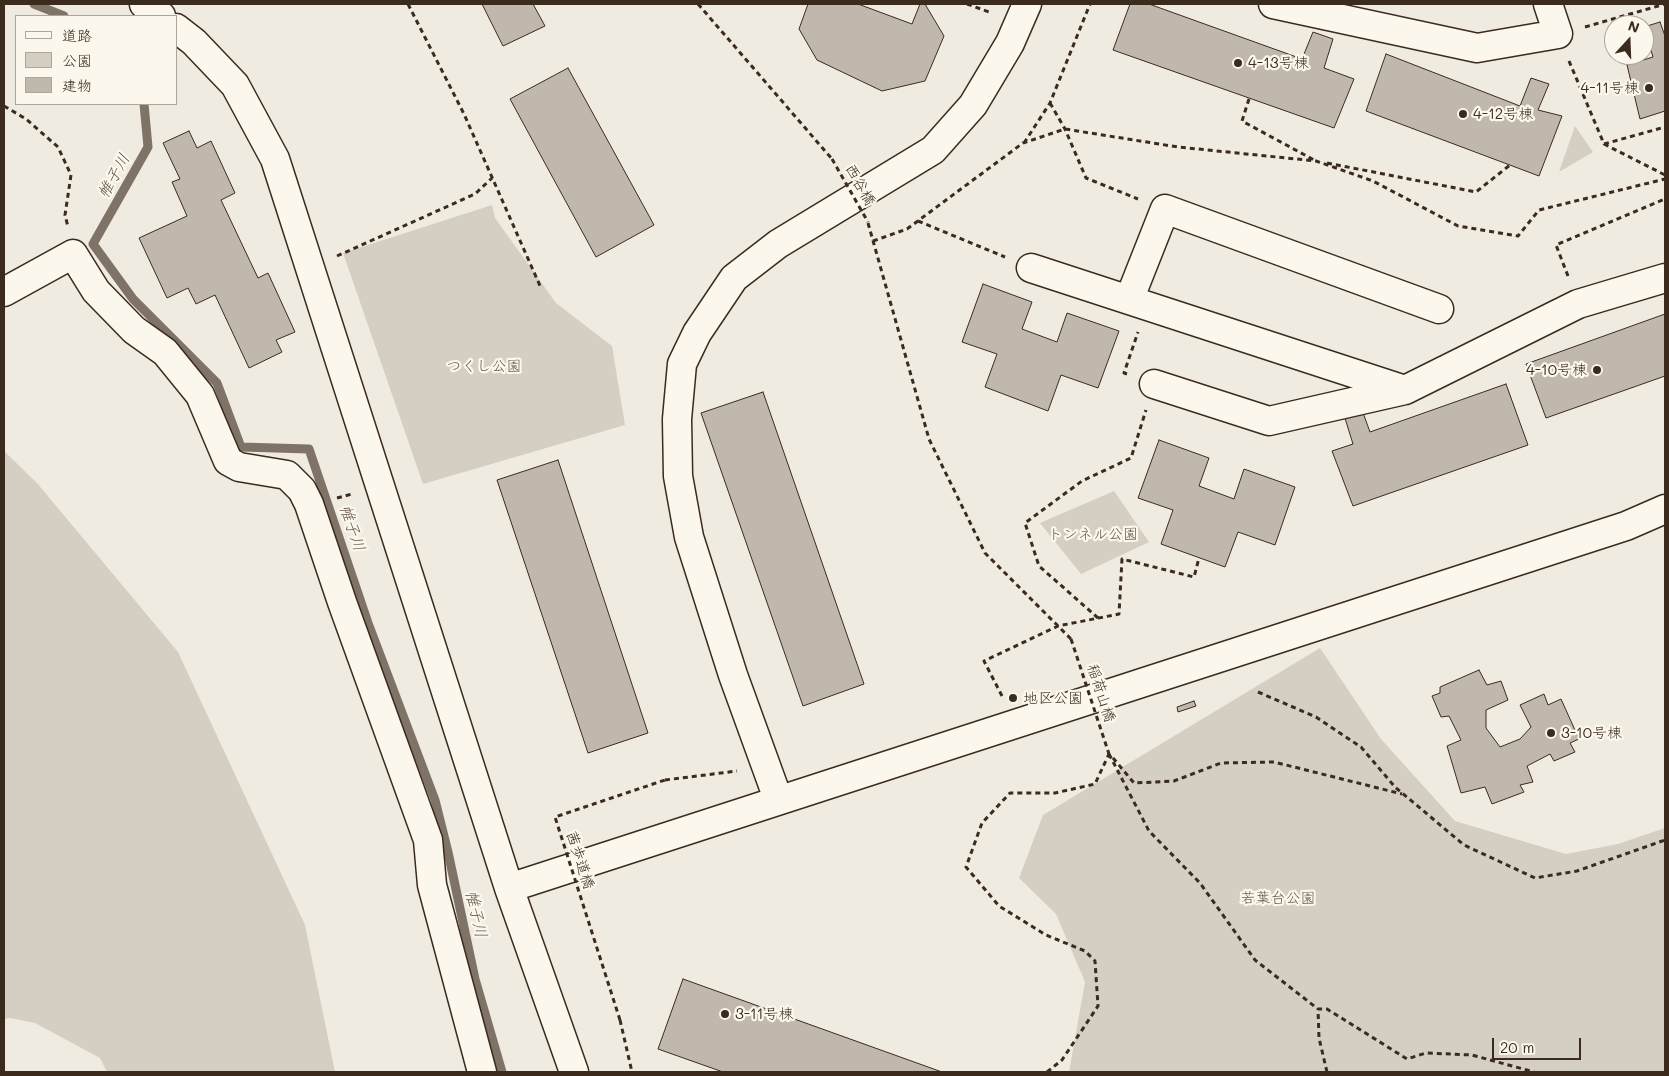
<!DOCTYPE html>
<meta charset="utf-8">
<style>
body{margin:0}
#map{position:relative;width:1669px;height:1076px;overflow:hidden;background:#f0ebe0;font-family:Mali,"Klee One",sans-serif}
canvas{display:block}
.frame{position:absolute;inset:0;border:5px solid #3b2a1e;pointer-events:none}
.legend{position:absolute;left:15px;top:15px;width:162px;height:90px;box-sizing:border-box;background:#fbf7ec;border:1px solid #aea59a;margin:0;padding:6px 9px;list-style:none;font-size:15px;color:#3b2a1e}
.legend li{display:flex;align-items:center;gap:10px;height:25px}
.legend b{width:25px;border:1px solid #aea59a}
.north{position:absolute;left:1604px;top:15px;width:50px;height:50px;box-sizing:border-box;background:#fbf7ec;border:1px solid #aea59a;border-radius:50%;rotate:20deg;font-size:14px;font-weight:700;line-height:20px;text-align:center;color:#3b2a1e}
.north::after{content:'';display:block;margin:auto;width:18px;height:22px;background:#3b2a1e;clip-path:polygon(50% 0,100% 100%,50% 72%,0 100%)}
.scale{position:absolute;left:1492px;top:1038px;width:89px;height:22px;box-sizing:border-box;border:2px solid #3b2a1e;border-top:0;padding-left:6px;font-size:15px;line-height:18px;white-space:nowrap;color:#3b2a1e;-webkit-text-stroke:4px #fbf7ec;paint-order:stroke}
</style>
<div id="map">
<canvas width="1669" height="1076"></canvas>
<div class="frame"></div>
<ul class="legend">
<li><b style="height:6px;background:#fbf7ec"></b>道路</li>
<li><b style="height:14px;background:#d5cec3"></b>公園</li>
<li><b style="height:14px;background:#c0b8ad"></b>建物</li>
</ul>
<div class="north">N</div>
<div class="scale">20 m</div>
</div>
<script>
const ctx = document.querySelector('canvas').getContext('2d');
ctx.lineJoin = 'round';
function fill(path, color) {
  ctx.fillStyle = color;
  ctx.fill(path, 'evenodd');
}
function toPath(rows) {
  const path = new Path2D();
  for (const r of rows) {
    path.moveTo(r[0], r[1]);
    for (let i = 2; i < r.length; i += 2) path.lineTo(r[i], r[i + 1]);
  }
  return path;
}
function trace(path, color, width, dash) {
  ctx.strokeStyle = color;
  ctx.lineWidth = width;
  ctx.lineCap = dash ? 'butt' : 'round';
  ctx.setLineDash(dash || []);
  ctx.stroke(path);
}
function drawText(font, color, halo, rows, align = 'center') {
  ctx.font = font + ' Mali,"Klee One",sans-serif';
  ctx.lineWidth = 4.5;
  ctx.setLineDash([]);
  ctx.textBaseline = 'middle';
  ctx.strokeStyle = halo;
  ctx.fillStyle = color;
  for (const [text, x, y, turn = 0] of rows) {
    ctx.save();
    ctx.translate(x, y);
    ctx.rotate((+turn || 0) * Math.PI / 180);
    ctx.textAlign = isNaN(turn) ? turn : align;
    if (halo) ctx.strokeText(text, 0, 0);
    ctx.fillText(text, 0, 0);
    ctx.restore();
  }
}
fill(toPath([
 [1575,126,1593,152,1559,172],
 [492,205,495,218,556,303,612,346,625,425,423,484,343,253],
 [4,451,37,483,178,652,305,925,335,1072,107,1072,100,1058,35,1023,10,1018,4,1019],
 [1114,491,1149,542,1081,574,1040,523],
 [1320,648,1381,739,1455,821,1566,854,1618,844,1665,828,1665,1072,1069,1072,1085,982,1056,914,1019,878,1043,815]
]), '#d5cec3');
trace(toPath([
 [34,4,64,16],
 [144,104,148,147,93,244,133,299,217,383,241,447,309,449,368,623,435,800,448,852,475,979,502,1072]
]), '#7f7367', 9);
const building = toPath([
 [482,4,533,4,545,26,503,46,482,4],
 [808,4,858,4,912,24,920,4,925,4,944,36,925,81,882,91,817,60,799,29,808,4],
 [1130,4,1149,4,1302,59,1313,32,1333,39,1324,68,1354,79,1334,128,1113,50,1130,4],
 [1660,22,1665,36,1665,111,1640,119,1627,65,1653,57,1644,27,1660,22],
 [1386,54,1520,106,1531,78,1549,84,1538,110,1562,116,1539,176,1366,111,1386,54],
 [568,68,654,225,596,257,510,99,568,68],
 [189,131,197,148,211,141,235,193,221,200,258,278,268,273,295,332,276,340,282,352,249,368,215,295,196,304,188,288,167,298,139,238,187,216,172,182,180,179,163,143,189,131],
 [983,284,1032,302,1022,329,1057,342,1067,313,1119,331,1098,388,1061,375,1048,411,985,387,997,354,962,342,983,284],
 [1665,314,1665,376,1546,418,1526,364,1665,314],
 [1506,384,1528,445,1353,506,1332,451,1353,444,1344,415,1362,410,1370,432,1506,384],
 [763,392,864,684,803,706,701,413,763,392],
 [1159,440,1209,458,1199,486,1234,499,1244,469,1295,487,1275,545,1238,532,1225,567,1161,544,1173,510,1138,498,1159,440],
 [558,460,648,733,588,753,497,480,558,460],
 [1479,670,1487,685,1501,681,1508,700,1486,710,1486,728,1500,747,1520,739,1531,727,1520,705,1544,694,1548,705,1561,699,1579,739,1570,743,1575,752,1554,761,1550,754,1527,766,1533,782,1520,785,1524,792,1492,804,1485,787,1461,793,1447,746,1461,740,1449,716,1441,717,1432,696,1440,693,1440,687,1479,670],
 [1194,701,1196,706,1178,712,1177,707,1194,701],
 [683,979,942,1072,723,1072,658,1049,683,979]
]);
fill(building, '#c0b8ad');
trace(building, '#3b2a1e', 1);
const minor = toPath([
 [144,4,161,16],
 [1273,4,1477,48,1558,34,1548,4],
 [176,28,194,42,235,85,275,159,509,888,574,1072],
 [1031,268,1405,390,1578,304,1665,278],
 [4,292,73,254,96,291,134,330,165,352,200,395,228,461,239,467,287,475,302,490,309,504,342,602,428,840,432,885,482,1072],
 [1129,300,1165,209,1439,309],
 [1154,384,1269,421,1405,390],
 [778,799,733,675,689,537,678,476,677,419,682,364,697,333,734,278,778,244,933,150,973,105,1010,43,1027,4],
 [509,888,1626,526,1665,509]
]);
trace(minor, '#3b2a1e', 31);
trace(toPath([
 [408,4,464,114,541,288],
 [698,4,832,159],
 [967,4,992,13],
 [1585,27,1665,4],
 [1569,61,1604,144,1665,175],
 [1249,99,1242,121,1314,160],
 [1050,103,1065,129,1086,178,1138,199],
 [4,106,26,119,58,147,71,175,65,215,68,227],
 [1024,143,1050,103,1090,4],
 [1604,144,1665,127],
 [1327,163,1476,192,1510,165],
 [918,221,1005,257],
 [868,223,929,439,985,553,1071,639],
 [873,241,907,229,1023,143,1065,129,1178,147,1316,161,1373,181,1458,226,1518,236,1539,210,1665,179],
 [337,256,475,194,492,178],
 [1568,276,1556,245,1665,199],
 [1127,374,1124,373,1138,332],
 [337,498,352,494],
 [1098,618,1039,566,1025,523,1082,481,1131,458,1146,410],
 [1258,692,1316,717,1361,747,1395,787,1464,845,1535,878,1577,871,1665,840],
 [1002,696,984,661,1058,626,1119,614,1122,559,1194,577,1199,558],
 [1109,754,1149,831,1200,883,1255,960,1318,1009],
 [1113,758,1134,783,1174,781,1221,763,1274,762,1402,794],
 [665,780,737,771],
 [620,1020,632,1072],
 [1047,1072,1062,1060,1098,1006,1095,961,1085,951,1046,935,999,906,966,867,982,823,1010,793,1055,793,1095,784,1109,754],
 [1327,1072,1319,1038,1318,1009,1327,1009,1407,1059,1426,1053,1472,1055,1534,1072]
]), '#3b2a1e', 3, [5, 4]);
trace(minor, '#fbf7ec', 28);
trace(toPath([
 [832,159,868,222],
 [1071,639,1109,754],
 [620,1020,555,817,665,780]
]), '#3b2a1e', 3, [5, 4]);
for (const [x, y, r, color] of [
 [1238,63,5,"#3b2a1e"],
 [1649,88,5,"#3b2a1e"],
 [1463,114,5,"#3b2a1e"],
 [1597,370,5,"#3b2a1e"],
 [1013,698,5,"#3b2a1e"],
 [1551,733,5,"#3b2a1e"],
 [725,1014,5,"#3b2a1e"]
]) {
  const dot = new Path2D();
  dot.arc(x, y, r, 0, 2 * Math.PI);
  ctx.fillStyle = color;
  ctx.fill(dot);
  trace(dot, '#fbf7ec', 2);
}
drawText('15px', '#3b2a1e', '#fbf7ec', [
 ["4-13号棟",1248,63],
 ["4-11号棟",1639,88,"right"],
 ["4-12号棟",1473,114],
 ["4-10号棟",1587,370,"right"],
 ["地区公園",1023,698],
 ["3-10号棟",1561,733],
 ["3-11号棟",735,1014]
], 'left');
drawText('15px', '#3b2a1e', '#fbf7ec', [
 ["西谷橋",860,185,60],
 ["稲荷山橋",1101,693,72],
 ["茜歩道橋",580,860,72]
]);
drawText('15px', '#625347', '#fbf7ec', [
 ["つくし公園",484,366],
 ["トンネル公園",1093,534],
 ["若葉台公園",1278,898]
]);
drawText('italic 16px', '#635448', '#fbf7ec', [
 ["帷子川",114,176,-61],
 ["帷子川",352,528,71],
 ["帷子川",476,914,77]
]);
</script>
